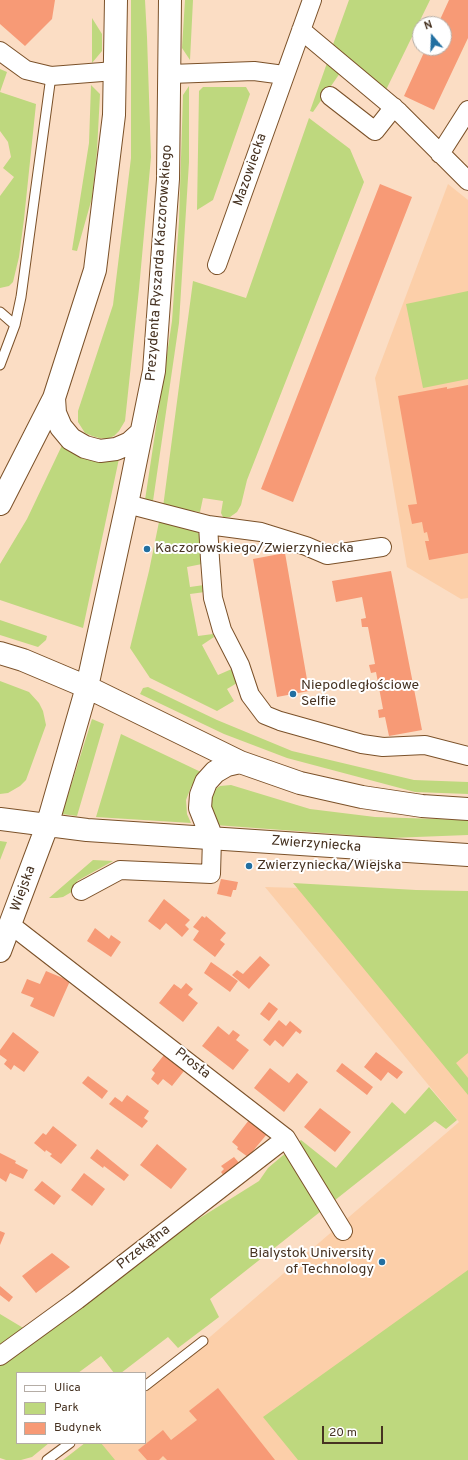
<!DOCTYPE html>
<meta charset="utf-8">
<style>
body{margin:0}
#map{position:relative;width:468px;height:1460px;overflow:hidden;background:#fbddc4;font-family:Overpass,sans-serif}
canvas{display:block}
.legend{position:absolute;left:16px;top:1372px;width:130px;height:72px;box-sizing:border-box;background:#fff;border:1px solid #b5ada6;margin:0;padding:5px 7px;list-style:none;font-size:12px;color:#463221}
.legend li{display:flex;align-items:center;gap:8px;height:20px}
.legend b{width:20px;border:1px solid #b5ada6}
.north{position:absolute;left:412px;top:16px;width:40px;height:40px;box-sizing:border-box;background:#fff;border:1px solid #b5ada6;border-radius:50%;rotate:341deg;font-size:11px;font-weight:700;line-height:16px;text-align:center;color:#463221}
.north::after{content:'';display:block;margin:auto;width:14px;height:18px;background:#216fa1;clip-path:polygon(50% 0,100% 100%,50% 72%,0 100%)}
.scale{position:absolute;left:322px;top:1426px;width:61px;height:18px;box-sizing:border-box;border:2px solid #463221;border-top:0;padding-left:5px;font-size:12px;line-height:14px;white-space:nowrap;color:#463221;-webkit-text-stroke:3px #fff;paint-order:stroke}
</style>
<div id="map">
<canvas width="468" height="1460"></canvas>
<ul class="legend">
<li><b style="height:5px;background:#fff"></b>Ulica</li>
<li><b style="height:11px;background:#bed87e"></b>Park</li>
<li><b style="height:11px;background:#f79a76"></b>Budynek</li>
</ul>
<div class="north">N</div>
<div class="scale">20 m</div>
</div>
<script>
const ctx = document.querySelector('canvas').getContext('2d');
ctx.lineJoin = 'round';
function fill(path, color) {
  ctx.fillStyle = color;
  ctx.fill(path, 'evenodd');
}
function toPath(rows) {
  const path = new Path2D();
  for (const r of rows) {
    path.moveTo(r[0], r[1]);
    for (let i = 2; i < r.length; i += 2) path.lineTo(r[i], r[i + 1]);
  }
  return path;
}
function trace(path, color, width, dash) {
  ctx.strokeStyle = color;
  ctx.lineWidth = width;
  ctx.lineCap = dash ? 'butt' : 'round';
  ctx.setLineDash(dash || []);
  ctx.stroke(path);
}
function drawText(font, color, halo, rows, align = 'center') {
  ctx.font = font + ' Overpass,sans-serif';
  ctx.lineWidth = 4;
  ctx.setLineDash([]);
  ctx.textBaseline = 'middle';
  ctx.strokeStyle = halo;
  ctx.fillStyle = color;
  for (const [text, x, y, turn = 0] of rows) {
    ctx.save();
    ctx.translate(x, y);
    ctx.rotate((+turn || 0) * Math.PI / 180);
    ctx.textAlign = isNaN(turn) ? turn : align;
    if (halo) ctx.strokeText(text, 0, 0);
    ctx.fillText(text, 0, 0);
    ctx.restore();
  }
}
fill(toPath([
 [448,184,468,200,468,598,461,599,407,567,375,378],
 [265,887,468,893,468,1460,63,1460,85,1443,145,1443,145,1393,459,1122]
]), '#fccfa9');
fill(toPath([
 [131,0,145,0,147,37,151,157,139,289,125,421,119,431,114,436,107,439,99,438,92,436,85,433,78,422,78,411,113,305,131,158],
 [185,0,193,0,190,60,182,48],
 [349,0,430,0,385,92,331,50],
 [92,18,102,34,102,51,92,63],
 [327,63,340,73,313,112,310,111],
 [0,69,7,72,0,92,36,104,24,219,19,257,13,282,9,286,0,288,0,196,14,177,3,168,11,157,8,142,0,131],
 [91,85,100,94,97,151,92,198,77,251,72,250,89,143],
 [189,86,189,162,179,323,153,501,145,500,172,321,179,221,183,95],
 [203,87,246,87,250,94,213,200,197,210,199,91],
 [309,118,350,149,364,182,247,480,241,505,237,512,230,517,223,517,221,513,223,501,203,498,200,512,163,507,193,281,246,298],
 [468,291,468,379,423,388,406,304],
 [65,439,120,454,83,628,0,600,0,564,27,519],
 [160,517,195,528,199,534,202,564,187,567,190,587,204,585,205,592,190,594,198,636,213,634,214,637,202,645,218,675,234,668,237,683,227,689,234,701,217,711,150,678,130,648,149,571],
 [0,620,47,636,46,640,38,647,0,635],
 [0,681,29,692,39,703,43,711,46,725,26,780,20,786,8,793,0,794],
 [148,687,217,720,292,751,414,780,468,782,468,794,415,792,287,758,224,734,140,694,143,688],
 [92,719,104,724,77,816,62,814],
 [121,734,203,773,196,780,191,787,186,800,187,814,191,823,96,817],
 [231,785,310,809,375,817,468,820,468,835,390,838,215,825,207,799,211,792,220,786],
 [0,841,7,842,0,860],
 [93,860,113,861,77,881,80,887,63,897,57,898,49,898],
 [293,883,416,890,468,891,468,1053,456,1063,468,1078,468,1095],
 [429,1087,457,1120,446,1129,435,1121,210,1299,219,1317,178,1348,168,1337,121,1373,114,1373,101,1356,78,1373,17,1373,17,1443,49,1443,32,1457,21,1460,6,1460,0,1458,0,1360,176,1233,259,1181,268,1168,301,1140,336,1168,392,1102,405,1114],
 [468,1270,468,1460,298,1460,263,1417],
 [0,1314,25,1329,0,1349],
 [85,1443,101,1443,115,1460,63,1460]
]), '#bed87e');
fill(toPath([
 [0,0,55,0,52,19,25,46,0,24],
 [449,0,468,0,468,38,434,110,404,96,426,48,444,48,444,24,438,24],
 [380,184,412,197,293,502,261,489],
 [468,385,468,553,429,560,425,541,429,541,427,532,424,533,422,522,412,524,408,505,417,504,398,396,447,387,447,389],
 [285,553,309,691,277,697,253,559],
 [391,571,422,730,389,736,385,717,379,718,378,710,383,709,376,672,371,673,369,665,375,664,368,627,362,627,361,619,366,618,362,597,336,602,332,581],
 [221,879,238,882,236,890,233,890,231,897,217,894],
 [164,899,190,920,185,925,189,929,182,937,166,923,160,930,148,921],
 [202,916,205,918,206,916,226,933,220,940,225,944,215,957,193,940,199,931,193,927],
 [95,928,109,939,111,935,121,942,111,957,87,941],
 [260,956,270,965,249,989,232,975,237,970,243,974],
 [211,962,238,981,230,992,204,973],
 [46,971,70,981,54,1017,30,1006,34,998,21,993,27,979,40,984],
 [186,983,193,989,188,995,198,1003,183,1022,159,1003,174,984,181,989],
 [269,1002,278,1009,269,1021,260,1014],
 [279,1020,286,1026,290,1021,302,1031,300,1034,296,1031,283,1047,275,1040,270,1046,263,1040],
 [218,1026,229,1035,233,1030,240,1035,236,1040,249,1050,233,1070,202,1046],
 [13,1032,39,1052,24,1072,14,1065,11,1070,4,1064,7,1060,0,1055,0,1050],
 [376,1052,403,1072,397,1079,388,1072,381,1081,364,1067],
 [164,1055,184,1071,172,1086,163,1079,158,1085,151,1079,155,1073,152,1070],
 [342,1063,373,1087,367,1095,336,1071],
 [270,1068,289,1083,297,1073,308,1082,284,1112,254,1088],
 [88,1076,108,1091,102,1099,82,1083],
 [127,1095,149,1111,144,1118,148,1121,142,1128,109,1104,115,1097,122,1102],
 [320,1108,351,1132,335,1152,304,1127],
 [249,1120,267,1134,248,1157,237,1149,238,1147,232,1142],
 [53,1126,77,1145,61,1164,50,1156,52,1154,46,1150,45,1152,34,1143,43,1133,46,1135],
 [157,1144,187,1169,171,1189,140,1165],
 [97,1149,129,1175,124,1181,104,1166,103,1168,90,1158],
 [0,1153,16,1161,15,1163,28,1170,23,1179,10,1173,6,1182,0,1178],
 [234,1157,240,1164,224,1176,221,1172,224,1169,221,1166],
 [84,1173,105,1189,92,1206,71,1190],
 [42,1181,61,1196,54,1205,34,1190],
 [0,1231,5,1233,0,1245],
 [52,1253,70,1267,36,1293,22,1276],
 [0,1286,13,1297,9,1302,0,1295],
 [218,1388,275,1460,167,1460,163,1456,159,1460,147,1460,138,1450,163,1430,171,1440,197,1420,189,1411]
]), '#f79a76');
const lane = toPath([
 [0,312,15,325],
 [0,365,15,325,21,297,51,76],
 [145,1386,203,1341],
 [47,1460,70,1443]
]);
const street = toPath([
 [301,30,399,112,468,181],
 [0,51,26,70,51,76,115,71],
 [170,74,254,71,284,75],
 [330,96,375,131,394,107],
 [440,154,468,110],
 [217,265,312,0],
 [127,504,208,525,261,532,306,546,327,555,382,547],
 [208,525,210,559,213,598,222,630,240,665,250,695,265,715,280,721,362,744,383,747,425,745,468,756],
 [81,891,120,870,211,874,212,838],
 [11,925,286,1138,343,1231],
 [0,1356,77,1300,286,1138]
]);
const secondary = toPath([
 [54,398,55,413,61,427,71,439,85,447,100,451,116,449,130,443,141,433],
 [0,504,54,398,95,270,114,115,116,0],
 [0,653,23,660,87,687,240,762,300,783,362,797,422,806,468,809],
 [0,819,87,830,468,855],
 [212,838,200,808,201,795,206,782,215,772,227,765,240,762],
 [0,951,47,826,87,687,127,504,154,371,168,179,170,0]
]);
trace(lane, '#7b5129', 11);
trace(street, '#7b5129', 20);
trace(secondary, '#7b5129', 24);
trace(lane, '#fff', 9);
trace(street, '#fff', 18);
trace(secondary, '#fff', 22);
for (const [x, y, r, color] of [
 [147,549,4,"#216fa1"],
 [293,694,4,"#216fa1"],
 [249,866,4,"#216fa1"],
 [382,1262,4,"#216fa1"]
]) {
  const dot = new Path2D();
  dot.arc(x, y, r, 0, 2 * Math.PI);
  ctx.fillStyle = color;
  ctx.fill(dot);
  trace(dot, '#fff', 1.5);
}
drawText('14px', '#463221', '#fff', [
 ["Mazowiecka",251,170,-71],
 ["Prezydenta Ryszarda Kaczorowskiego",160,263,-86],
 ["Zwierzyniecka",316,845,4],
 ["Wiejska",24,889,-70],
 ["Prosta",192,1064,38],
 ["Przekątna",144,1248,-38]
]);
drawText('14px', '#463221', '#fff', [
 ["Kaczorowskiego/Zwierzyniecka",155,549],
 ["Niepodległościowe",301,686],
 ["Selfie",301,702],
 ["Zwierzyniecka/Wiejska",257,866],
 ["Bialystok University",374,1254,"right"],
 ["of Technology",374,1270,"right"]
], 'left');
</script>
